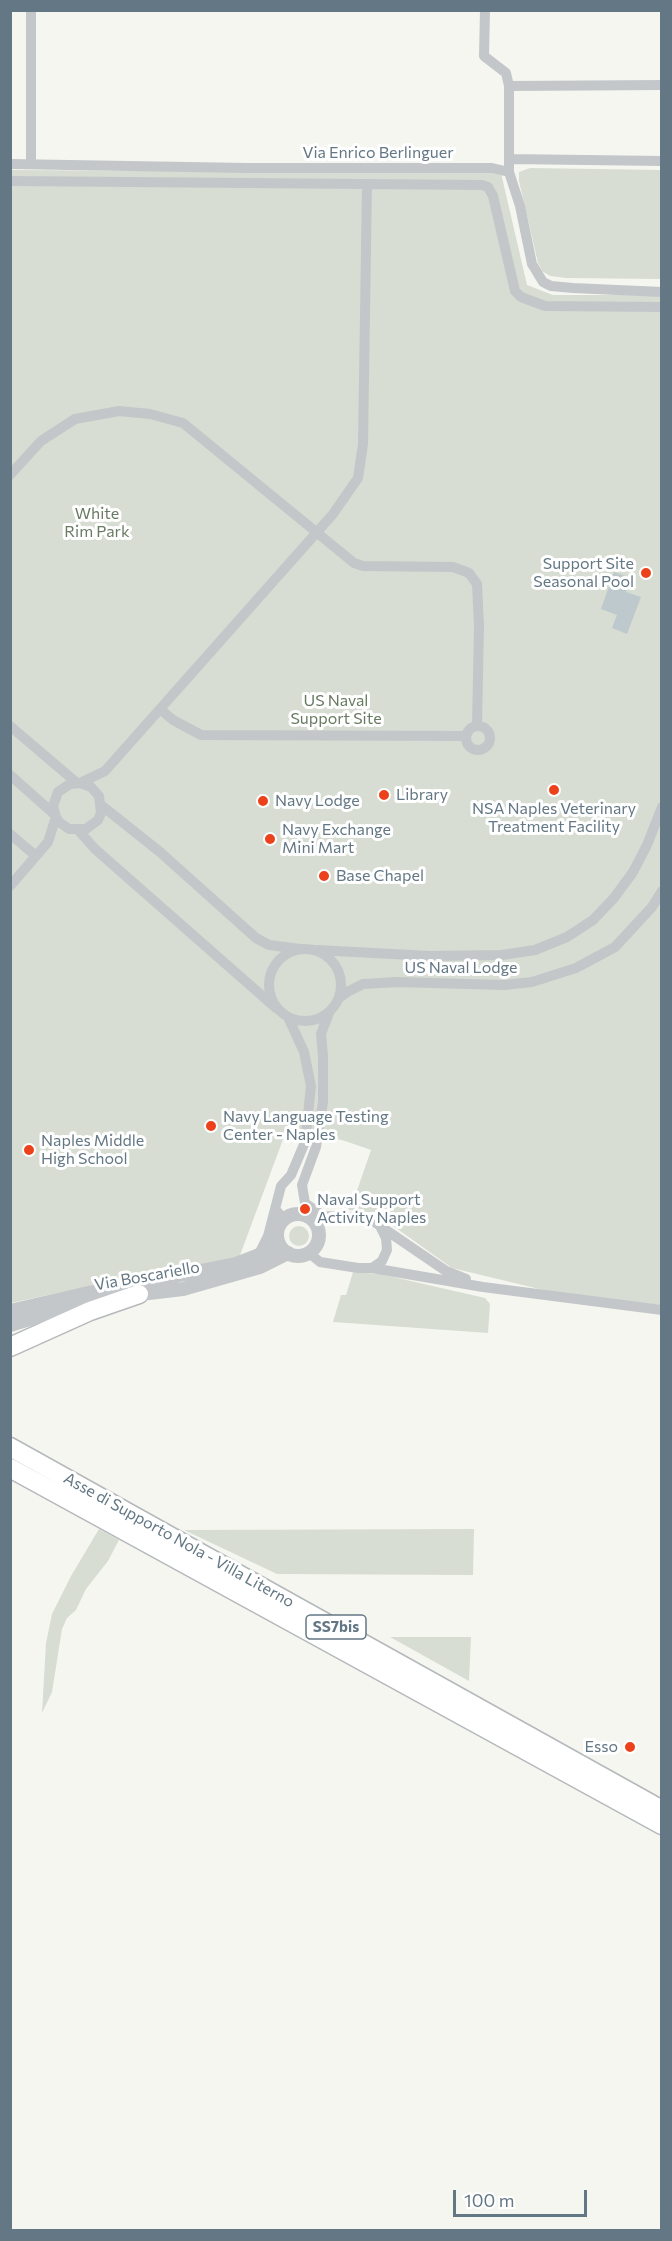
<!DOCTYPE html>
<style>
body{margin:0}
#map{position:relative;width:672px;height:2241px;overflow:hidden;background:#f6f6f1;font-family:Commissioner,sans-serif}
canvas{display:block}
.frame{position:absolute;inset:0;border:12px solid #637784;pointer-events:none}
.scale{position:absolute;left:453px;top:2190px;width:134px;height:27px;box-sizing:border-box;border:3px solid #637784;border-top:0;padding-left:8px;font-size:18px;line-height:21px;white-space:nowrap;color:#637784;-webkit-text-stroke:4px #fff;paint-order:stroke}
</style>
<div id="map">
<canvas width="672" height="2241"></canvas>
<div class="frame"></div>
<div class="scale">100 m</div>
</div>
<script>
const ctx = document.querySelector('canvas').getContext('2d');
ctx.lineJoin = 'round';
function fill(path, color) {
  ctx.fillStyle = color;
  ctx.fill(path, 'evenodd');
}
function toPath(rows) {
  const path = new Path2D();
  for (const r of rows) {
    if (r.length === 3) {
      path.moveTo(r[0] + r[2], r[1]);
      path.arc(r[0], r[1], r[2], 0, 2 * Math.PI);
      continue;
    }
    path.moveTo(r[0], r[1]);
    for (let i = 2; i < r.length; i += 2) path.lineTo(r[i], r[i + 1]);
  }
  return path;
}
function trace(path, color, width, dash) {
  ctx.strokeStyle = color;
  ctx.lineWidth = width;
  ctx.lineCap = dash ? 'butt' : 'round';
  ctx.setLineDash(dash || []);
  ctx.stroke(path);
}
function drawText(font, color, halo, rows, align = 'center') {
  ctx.font = font + ' Commissioner,sans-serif';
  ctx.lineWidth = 6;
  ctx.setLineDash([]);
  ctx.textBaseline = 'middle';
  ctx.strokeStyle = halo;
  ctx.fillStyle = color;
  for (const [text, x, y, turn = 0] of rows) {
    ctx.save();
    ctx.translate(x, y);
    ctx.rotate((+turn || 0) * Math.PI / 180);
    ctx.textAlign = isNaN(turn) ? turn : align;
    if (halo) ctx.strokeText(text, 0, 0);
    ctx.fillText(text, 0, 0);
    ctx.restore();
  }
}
fill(toPath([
 [530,168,661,170,661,279,566,278,550,276,542,271,538,263,519,181,519,172],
 [11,170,501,173,527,285,553,295,661,295,661,1305,556,1293,452,1268,375,1213,349,1210,346,1202,353,1202,371,1150,345,1141,288,1126,239,1258,99,1284,11,1303],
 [299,1236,10],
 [353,1272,380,1274,485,1298,490,1304,488,1333,333,1322,341,1295,346,1295],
 [99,1529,119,1540,108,1561,86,1589,76,1610,67,1618,62,1629,52,1692,42,1713,46,1643,52,1614,71,1576],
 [474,1529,473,1575,277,1574,184,1530],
 [390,1637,471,1637,469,1681]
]), '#d7ddd2');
fill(toPath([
 [614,572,631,578,626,592,641,597,627,634,612,628,617,615,601,609]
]), '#bec9ce');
const trunk = toPath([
 [10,1347,90,1311,139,1294],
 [10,1447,662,1810],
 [10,1468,662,1825]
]);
trace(trunk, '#b5b9bc', 21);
trace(toPath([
 [485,10,484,56,506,73,509,86,509,172],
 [509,86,662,85],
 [509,159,662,161],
 [10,164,248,168,492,168,509,172,520,206,532,264,543,282,551,286,573,288,662,292],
 [31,164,31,10],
 [10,181,482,185,488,187,493,196,515,291,521,297,545,306,662,307],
 [10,475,41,441,75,419,119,411,150,414,183,423,354,563,363,566,453,567,469,573,477,584,479,626,477,726],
 [160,709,173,720,201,735,466,736],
 [10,726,77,783],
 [478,738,12],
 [10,775,54,814],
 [80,783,105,771,333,514,358,478,363,444,367,184],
 [101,805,160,852,256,938,269,945,300,949],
 [79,831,95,849,276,1008],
 [10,834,36,856],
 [10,886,48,842,56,817,53,806,58,792,70,784,80,783,91,787,99,796,101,813,98,820,86,829,69,829,59,822,56,817],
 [305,985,36],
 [317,950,430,956,502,955,535,950,567,937,593,920,614,898,633,872,647,845,662,807],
 [339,998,349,991,363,984,397,982,504,985,532,982,576,968,615,947,652,907,662,891],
 [275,1209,285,1220],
 [304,1215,364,1218,373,1221,380,1226,386,1238,387,1250,382,1261,372,1268,358,1268,320,1262,309,1253],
 [322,1215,305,1203,302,1185,316,1147,323,1102,323,1056,321,1034,329,1013],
 [380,1226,446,1271,466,1279],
 [259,1254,268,1236,281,1186,291,1175,305,1142,311,1086,304,1052,288,1017],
 [372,1268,483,1287,662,1310]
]), '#c3c7ca', 10);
trace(toPath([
 [298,1235,21],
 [132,1295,183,1289,260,1267,288,1253],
 [10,1311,88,1293,236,1264,259,1255,278,1241],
 [10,1325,66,1308,98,1302]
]), '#c3c7ca', 14);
trace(trunk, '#fff', 18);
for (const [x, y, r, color] of [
 [646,573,6,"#ec421b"],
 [554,790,6,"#ec421b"],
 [384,795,6,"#ec421b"],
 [263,801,6,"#ec421b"],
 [270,839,6,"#ec421b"],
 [324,876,6,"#ec421b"],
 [211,1126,6,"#ec421b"],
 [29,1150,6,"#ec421b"],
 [305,1209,6,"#ec421b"],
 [630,1747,6,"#ec421b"]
]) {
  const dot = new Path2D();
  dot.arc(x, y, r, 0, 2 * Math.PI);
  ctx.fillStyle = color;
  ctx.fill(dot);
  trace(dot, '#fff', 2);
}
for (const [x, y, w] of [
 [336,1627,60]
]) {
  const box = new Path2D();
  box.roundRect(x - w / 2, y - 12, w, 24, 4.5);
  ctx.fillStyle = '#fff';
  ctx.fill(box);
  trace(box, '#637784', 1.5);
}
drawText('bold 15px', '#637784', null, [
 ["SS7bis",336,1627]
]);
drawText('16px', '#637784', '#fff', [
 ["Via Enrico Berlinguer",378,153],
 ["US Naval Lodge",461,968],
 ["Via Boscariello",147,1276,-10],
 ["Asse di Supporto Nola - Villa Literno",179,1540,29]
]);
drawText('16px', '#687b62', '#fff', [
 ["White",97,514],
 ["Rim Park",97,532],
 ["US Naval",336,701],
 ["Support Site",336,719]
]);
drawText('16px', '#637784', '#fff', [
 ["Support Site",634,564,"right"],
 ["Seasonal Pool",634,582,"right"],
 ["Library",396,795],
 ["Navy Lodge",275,801],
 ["NSA Naples Veterinary",554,809,"center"],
 ["Treatment Facility",554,827,"center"],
 ["Navy Exchange",282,830],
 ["Mini Mart",282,848],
 ["Base Chapel",336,876],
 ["Navy Language Testing",223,1117],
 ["Center - Naples",223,1135],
 ["Naples Middle",41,1141],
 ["High School",41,1159],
 ["Naval Support",317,1200],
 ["Activity Naples",317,1218],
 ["Esso",618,1747,"right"]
], 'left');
</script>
